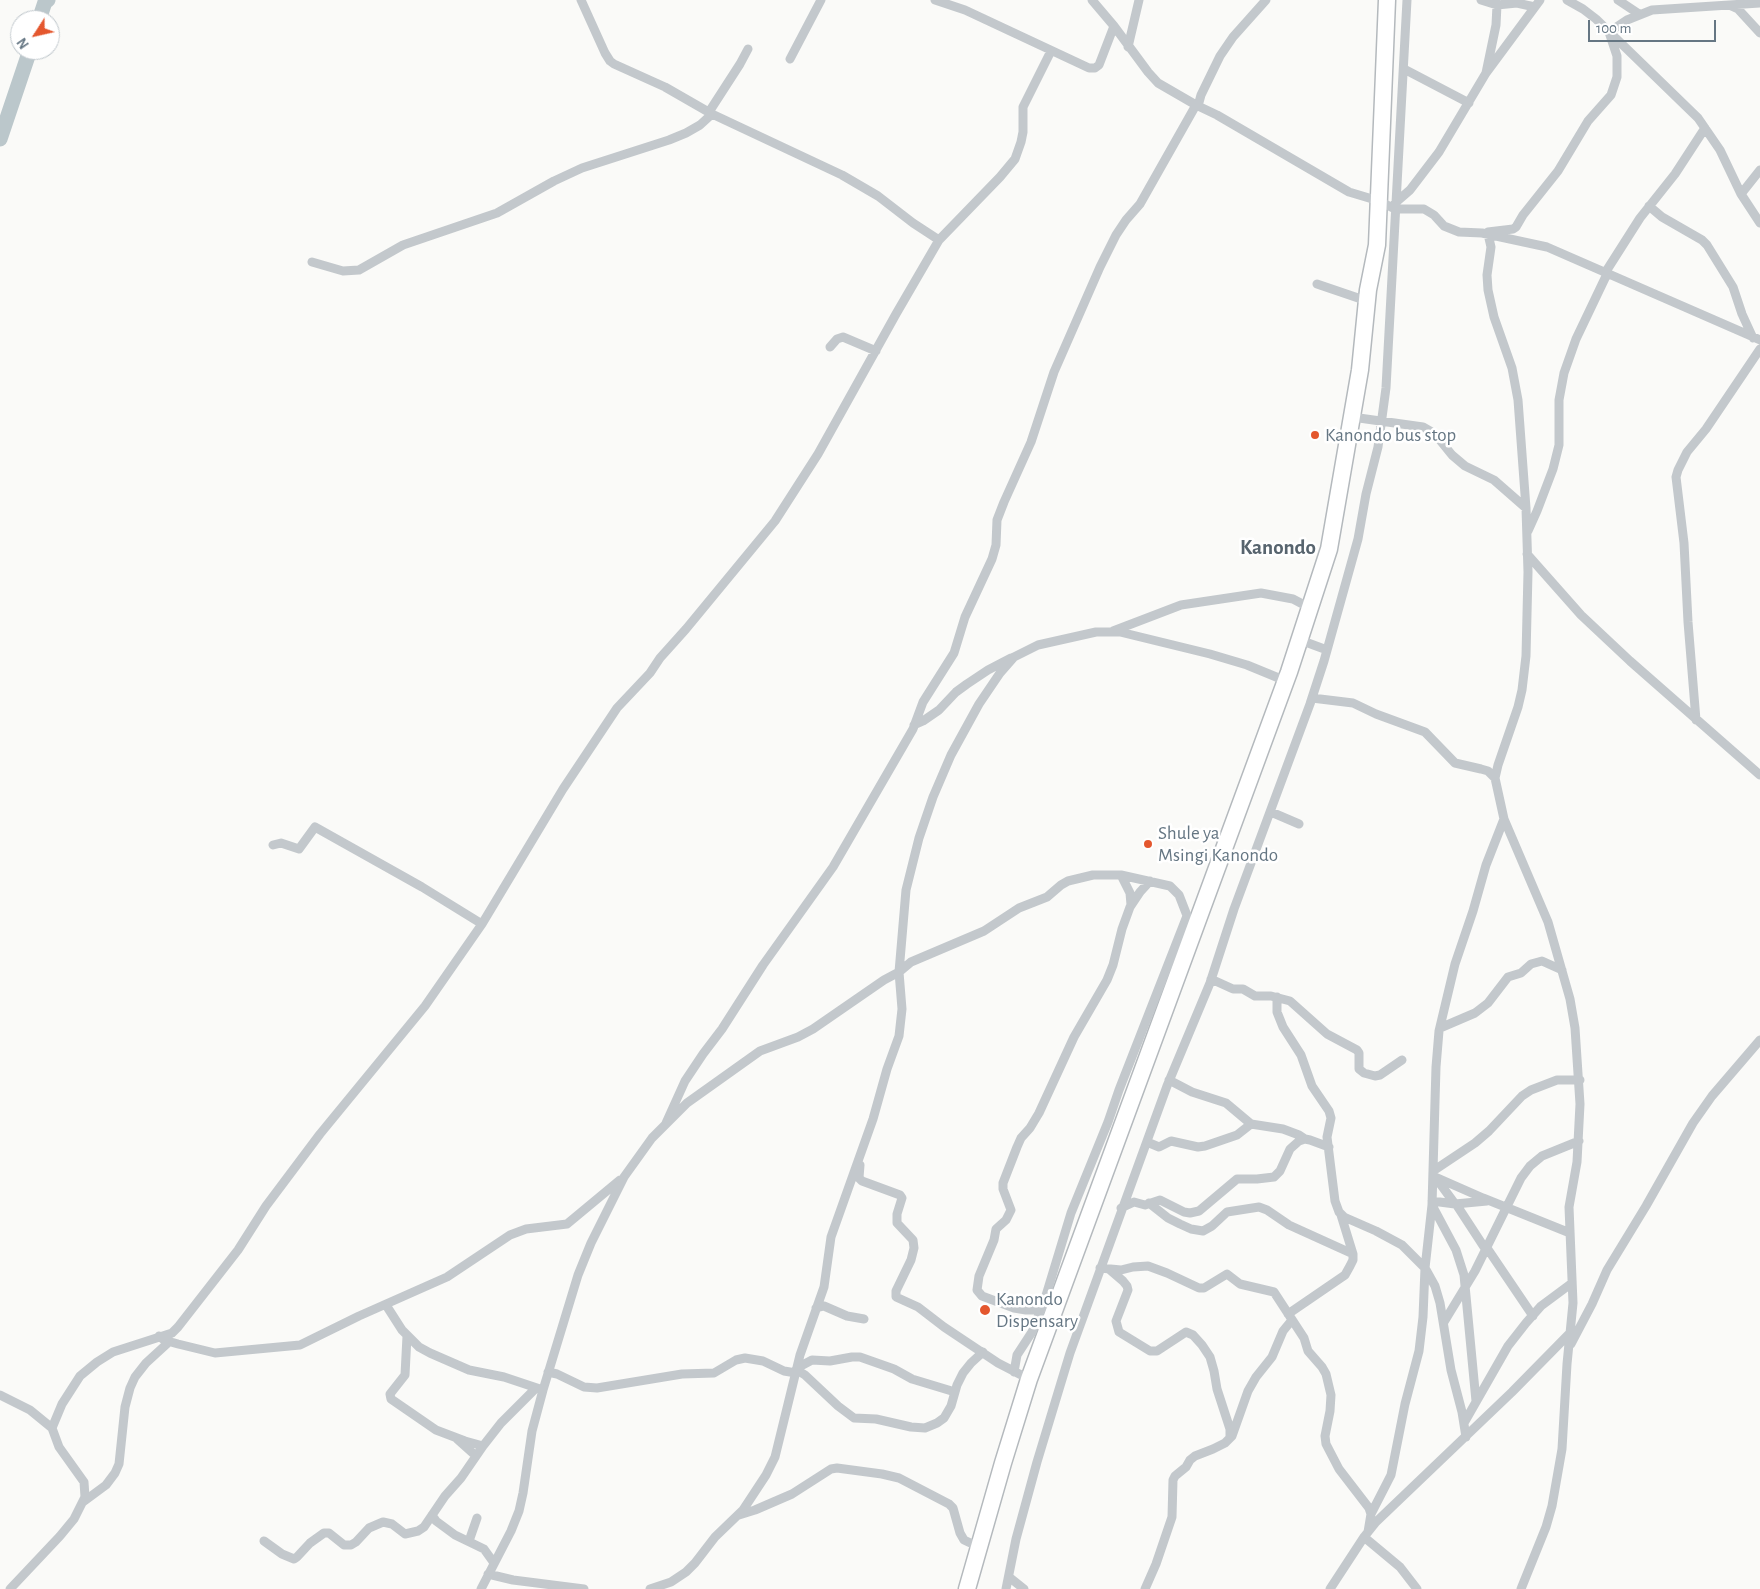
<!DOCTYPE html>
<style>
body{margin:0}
#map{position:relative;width:1760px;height:1589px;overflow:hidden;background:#fafaf8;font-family:"Alegreya Sans",sans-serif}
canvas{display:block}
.north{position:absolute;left:10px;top:10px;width:50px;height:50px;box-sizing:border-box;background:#fff;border:1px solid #c1c8cd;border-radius:50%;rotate:235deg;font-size:14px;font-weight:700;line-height:20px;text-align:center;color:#657683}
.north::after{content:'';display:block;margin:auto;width:18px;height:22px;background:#e4572e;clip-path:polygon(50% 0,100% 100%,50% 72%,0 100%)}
.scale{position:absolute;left:1588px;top:20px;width:128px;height:22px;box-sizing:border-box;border:2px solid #657683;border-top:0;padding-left:6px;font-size:15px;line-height:18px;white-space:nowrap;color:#657683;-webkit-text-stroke:4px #fff;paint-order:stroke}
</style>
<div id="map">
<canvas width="1760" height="1589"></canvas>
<div class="north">N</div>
<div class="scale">100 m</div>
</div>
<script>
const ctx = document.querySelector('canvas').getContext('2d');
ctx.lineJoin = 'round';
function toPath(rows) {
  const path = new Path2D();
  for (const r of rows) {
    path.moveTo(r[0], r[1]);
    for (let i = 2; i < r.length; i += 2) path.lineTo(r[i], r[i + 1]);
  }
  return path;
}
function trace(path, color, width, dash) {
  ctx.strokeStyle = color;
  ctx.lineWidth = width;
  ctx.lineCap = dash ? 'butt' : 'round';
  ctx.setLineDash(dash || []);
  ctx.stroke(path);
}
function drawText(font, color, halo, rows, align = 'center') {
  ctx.font = font + ' "Alegreya Sans",sans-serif';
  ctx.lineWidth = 5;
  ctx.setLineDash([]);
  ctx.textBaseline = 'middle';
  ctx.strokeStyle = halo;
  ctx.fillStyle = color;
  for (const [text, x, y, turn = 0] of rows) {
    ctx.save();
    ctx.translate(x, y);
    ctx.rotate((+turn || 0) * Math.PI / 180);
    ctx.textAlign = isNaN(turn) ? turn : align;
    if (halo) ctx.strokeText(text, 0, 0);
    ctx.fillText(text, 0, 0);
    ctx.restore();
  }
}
trace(toPath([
 [39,20,45,2,48,0],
 [0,139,30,50]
]), '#bbc7cb', 15);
const highway = toPath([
 [967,1589,1003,1463,1029,1379,1289,672,1329,549,1360,370,1368,290,1377,245,1387,0]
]);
trace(highway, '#b4b9bd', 19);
trace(toPath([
 [581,0,605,53,610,61,614,64,665,87,712,114,842,175,878,196,913,223,939,240],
 [935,0,965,10,1089,68,1095,68,1099,65,1114,26],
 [1092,0,1114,26,1148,72,1158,83,1196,105,1217,115,1349,192,1379,201,1395,209,1424,209,1434,215,1444,226,1459,232,1482,233,1547,247,1760,340],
 [1481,0,1497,5,1517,3,1535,7],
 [1567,0,1583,9,1596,19,1698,118,1720,150,1741,194,1760,223],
 [1618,0,1639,14],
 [1729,5,1738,9,1760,33],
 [1128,47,1139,0],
 [790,59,821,0],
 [1404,69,1469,103],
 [1486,73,1496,25,1497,5,1495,0],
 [1198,106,1201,95,1220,56,1233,37,1266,0],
 [709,112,740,64,748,49],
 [1741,194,1760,170],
 [1395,203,1410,190,1439,152,1486,73,1540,0],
 [1649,206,1662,217,1702,240,1707,245,1733,287,1742,314,1753,338],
 [1488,232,1513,229,1516,227,1523,215,1558,171,1588,121,1611,95,1617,77,1617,56,1609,32,1627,20,1652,10,1760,3],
 [1488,234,1491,247,1487,275,1488,290,1494,317,1512,368,1518,400,1526,508,1528,572,1526,656,1522,690,1518,707,1498,765,1495,778,1504,819,1548,922,1570,999,1575,1028,1580,1104,1577,1162,1569,1207,1573,1303,1567,1364,1562,1449,1552,1506,1546,1527,1521,1589],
 [312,262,343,271,359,270,403,245,497,213,554,181,582,168,669,140,686,133,700,125,712,114],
 [1605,273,1640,218,1675,174,1705,128],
 [1317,284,1367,301],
 [830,347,837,339,843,337,876,351],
 [1352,417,1423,427,1435,434,1452,455,1465,466,1494,480,1526,508],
 [1528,531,1537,511,1553,469,1559,445,1559,400,1564,373,1576,339,1607,274],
 [1527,554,1581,615,1630,661,1760,775],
 [1113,631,1181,605,1261,593,1293,599,1310,608],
 [1300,640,1327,650],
 [1312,698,1353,703,1376,714,1425,732,1455,763,1481,769,1488,771,1495,778],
 [1696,720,1688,622,1684,543,1676,477,1678,470,1687,452,1706,429,1760,349],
 [914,725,923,721,939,710,956,692,967,684,988,670,1011,658],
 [1271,812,1299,824],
 [273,845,281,843,299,849,315,827,422,887,482,924],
 [1121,875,1130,893,1131,905],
 [1211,979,1233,989,1243,989,1255,996,1271,996,1290,1001,1327,1034,1357,1050,1359,1053,1359,1069,1364,1073,1375,1076,1380,1075,1402,1060],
 [1277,997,1277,1012,1283,1027,1301,1055,1312,1086,1329,1111,1331,1118,1327,1137,1335,1201,1339,1212,1344,1217,1376,1231,1402,1245,1425,1268,1435,1286,1440,1303,1451,1370,1462,1412,1466,1437],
 [1440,1028,1475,1013,1488,1003,1508,977,1521,973,1531,964,1542,961,1562,970],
 [1169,1080,1192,1092,1226,1103,1251,1124,1283,1129,1299,1135,1305,1139],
 [666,1123,685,1081,703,1054,722,1029,763,965,833,867,913,729,923,702,954,653,965,617,992,559,996,545,997,520,1004,502,1031,442,1054,372,1100,267,1116,235,1126,220,1140,204,1196,105],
 [1147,1142,1159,1147,1171,1141,1198,1147,1205,1146,1237,1135,1251,1124],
 [860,1165,859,1178,862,1181,900,1195,902,1198,897,1214,897,1223,913,1240,914,1248,911,1260,896,1291,896,1297,918,1307,944,1327,998,1363,1029,1379],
 [1433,1171,1475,1143,1489,1131,1522,1096,1531,1090,1557,1080,1580,1080],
 [1433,1176,1483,1198,1570,1233],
 [1436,1178,1455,1204],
 [1432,1201,1455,1204,1487,1201],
 [1149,1203,1168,1218,1180,1224,1191,1229,1203,1231,1212,1226,1227,1212,1259,1207,1267,1210,1289,1225,1353,1254],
 [1456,1204,1486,1250],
 [1432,1205,1456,1250,1464,1275,1476,1401],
 [1121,1208,1134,1202,1145,1205,1160,1200,1184,1212,1190,1213,1199,1211,1237,1179,1257,1179,1274,1177,1280,1171,1290,1149,1299,1141,1305,1139,1310,1140,1329,1147],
 [1487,1248,1533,1316],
 [1100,1268,1121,1270,1133,1267,1148,1266,1167,1273,1199,1288,1204,1288,1227,1274,1240,1284,1274,1292,1304,1338,1308,1351,1322,1367,1326,1374,1331,1395,1330,1411,1325,1436,1326,1444,1339,1469,1369,1508,1371,1514,1368,1532],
 [1109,1269,1123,1281,1127,1286,1128,1290,1116,1321,1119,1332,1150,1351,1157,1351,1186,1332,1193,1335,1202,1345,1210,1357,1214,1371,1217,1389,1230,1429,1230,1438],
 [386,1305,402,1330,419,1347,430,1353,469,1370,504,1377,540,1389],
 [816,1308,824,1306,847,1316,864,1319],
 [1040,1310,1026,1310,1014,1308,982,1296,977,1290,979,1276,994,1240,996,1229,1006,1220,1011,1210,1003,1189,1003,1183,1017,1147,1021,1138,1030,1128,1039,1113,1074,1037,1107,980,1113,965,1122,929,1130,907,1140,892,1150,881],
 [1288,1314,1345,1275,1350,1266,1353,1260,1353,1254,1341,1215],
 [1444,1322,1475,1271,1521,1178,1530,1166,1542,1156,1579,1141],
 [159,1336,164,1340,178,1344,215,1353,300,1345,359,1316,447,1277,510,1235,526,1229,567,1224,620,1180],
 [407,1336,405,1375,390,1394,391,1399,436,1430,465,1441,483,1446],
 [1571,1344,1592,1304,1607,1270,1646,1206,1693,1123,1712,1096,1760,1040],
 [797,1368,812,1360,830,1361,852,1357,860,1357,894,1369,912,1379,955,1392],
 [797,1370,805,1375,838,1406,854,1418,876,1419,911,1427,925,1428,937,1423,944,1418,951,1406,957,1385,963,1373,971,1363,983,1352],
 [548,1372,557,1374,584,1387,597,1388,682,1374,714,1373,736,1360,745,1358,763,1361,784,1371,796,1373],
 [1014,1372,1017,1355,1032,1332,1044,1302,1071,1213,1108,1122,1119,1090,1187,916],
 [0,1395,30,1410,52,1428],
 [1464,1423,1508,1346,1526,1323,1541,1306,1572,1283],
 [457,1439,476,1456],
 [83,1502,106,1485,115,1473,119,1464,125,1407,130,1388,135,1377,146,1363,170,1341],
 [1371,1514,1391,1475,1405,1404,1419,1351,1423,1317,1425,1268,1432,1205,1436,1067,1439,1031,1455,964,1473,911,1486,865,1504,819],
 [432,1515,436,1521,455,1535,484,1549,494,1563],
 [739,1515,755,1510,792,1494,831,1469,837,1468,882,1474,899,1478,949,1504,953,1508,960,1533,964,1540,979,1547],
 [1364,1537,1400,1567,1417,1589],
 [264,1541,282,1554,294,1559,297,1557,310,1543,324,1533,329,1533,344,1545,351,1545,356,1542,369,1528,383,1522,392,1524,405,1534,418,1531,424,1527,445,1496,461,1478,483,1446,501,1423,536,1388],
 [469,1541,477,1518],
 [488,1574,513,1580,584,1589],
 [1009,1577,1024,1589],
 [10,1589,60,1536,74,1519,85,1497,84,1482,59,1447,52,1428,62,1404,80,1376,97,1362,113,1352,172,1333,178,1327,238,1250,266,1206,320,1134,425,1006,482,924,563,789,617,708,650,673,660,658,686,629,775,521,818,454,896,314,939,240,1000,177,1015,159,1021,142,1023,132,1023,107,1051,51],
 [481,1589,511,1531,519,1511,523,1493,532,1431,543,1390,578,1275,591,1243,624,1177,652,1138,687,1103,760,1051,798,1037,813,1029,884,980,899,972,911,962,984,931,1019,908,1047,897,1061,885,1068,881,1093,875,1121,875,1170,886,1179,895,1193,931],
 [650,1589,671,1582,686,1572,695,1563,715,1537,743,1510,766,1475,775,1457,800,1355,824,1287,831,1237,873,1119,887,1069,899,1036,902,1009,899,972,906,890,919,838,933,797,951,755,979,704,1000,673,1014,657,1038,645,1096,632,1120,632,1210,654,1247,665,1286,681],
 [1006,1589,1016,1539,1037,1462,1070,1353,1167,1086,1210,983,1234,909,1310,704,1324,661,1358,539,1366,494,1378,447,1386,388,1407,0],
 [1145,1589,1156,1564,1172,1517,1173,1480,1175,1476,1186,1467,1190,1460,1195,1456,1213,1449,1225,1443,1232,1436,1248,1391,1256,1377,1272,1357,1283,1331,1292,1320],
 [1330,1589,1364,1537,1376,1522,1512,1392,1570,1333]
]), '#c3c8cc', 9);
trace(highway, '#fff', 16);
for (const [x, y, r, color] of [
 [1315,435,5,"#e4572e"],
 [1148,844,5,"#e4572e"],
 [985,1310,6,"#e4572e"]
]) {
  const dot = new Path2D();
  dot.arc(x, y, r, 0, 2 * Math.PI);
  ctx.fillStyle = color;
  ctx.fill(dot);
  trace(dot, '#fff', 2);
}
drawText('19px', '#657683', '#fff', [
 ["Kanondo bus stop",1325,435],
 ["Shule ya",1158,833],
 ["Msingi Kanondo",1158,855],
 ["Kanondo",996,1299],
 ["Dispensary",996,1321]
], 'left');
drawText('bold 21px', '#57646e', '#fff', [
 ["Kanondo",1278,548]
]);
</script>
